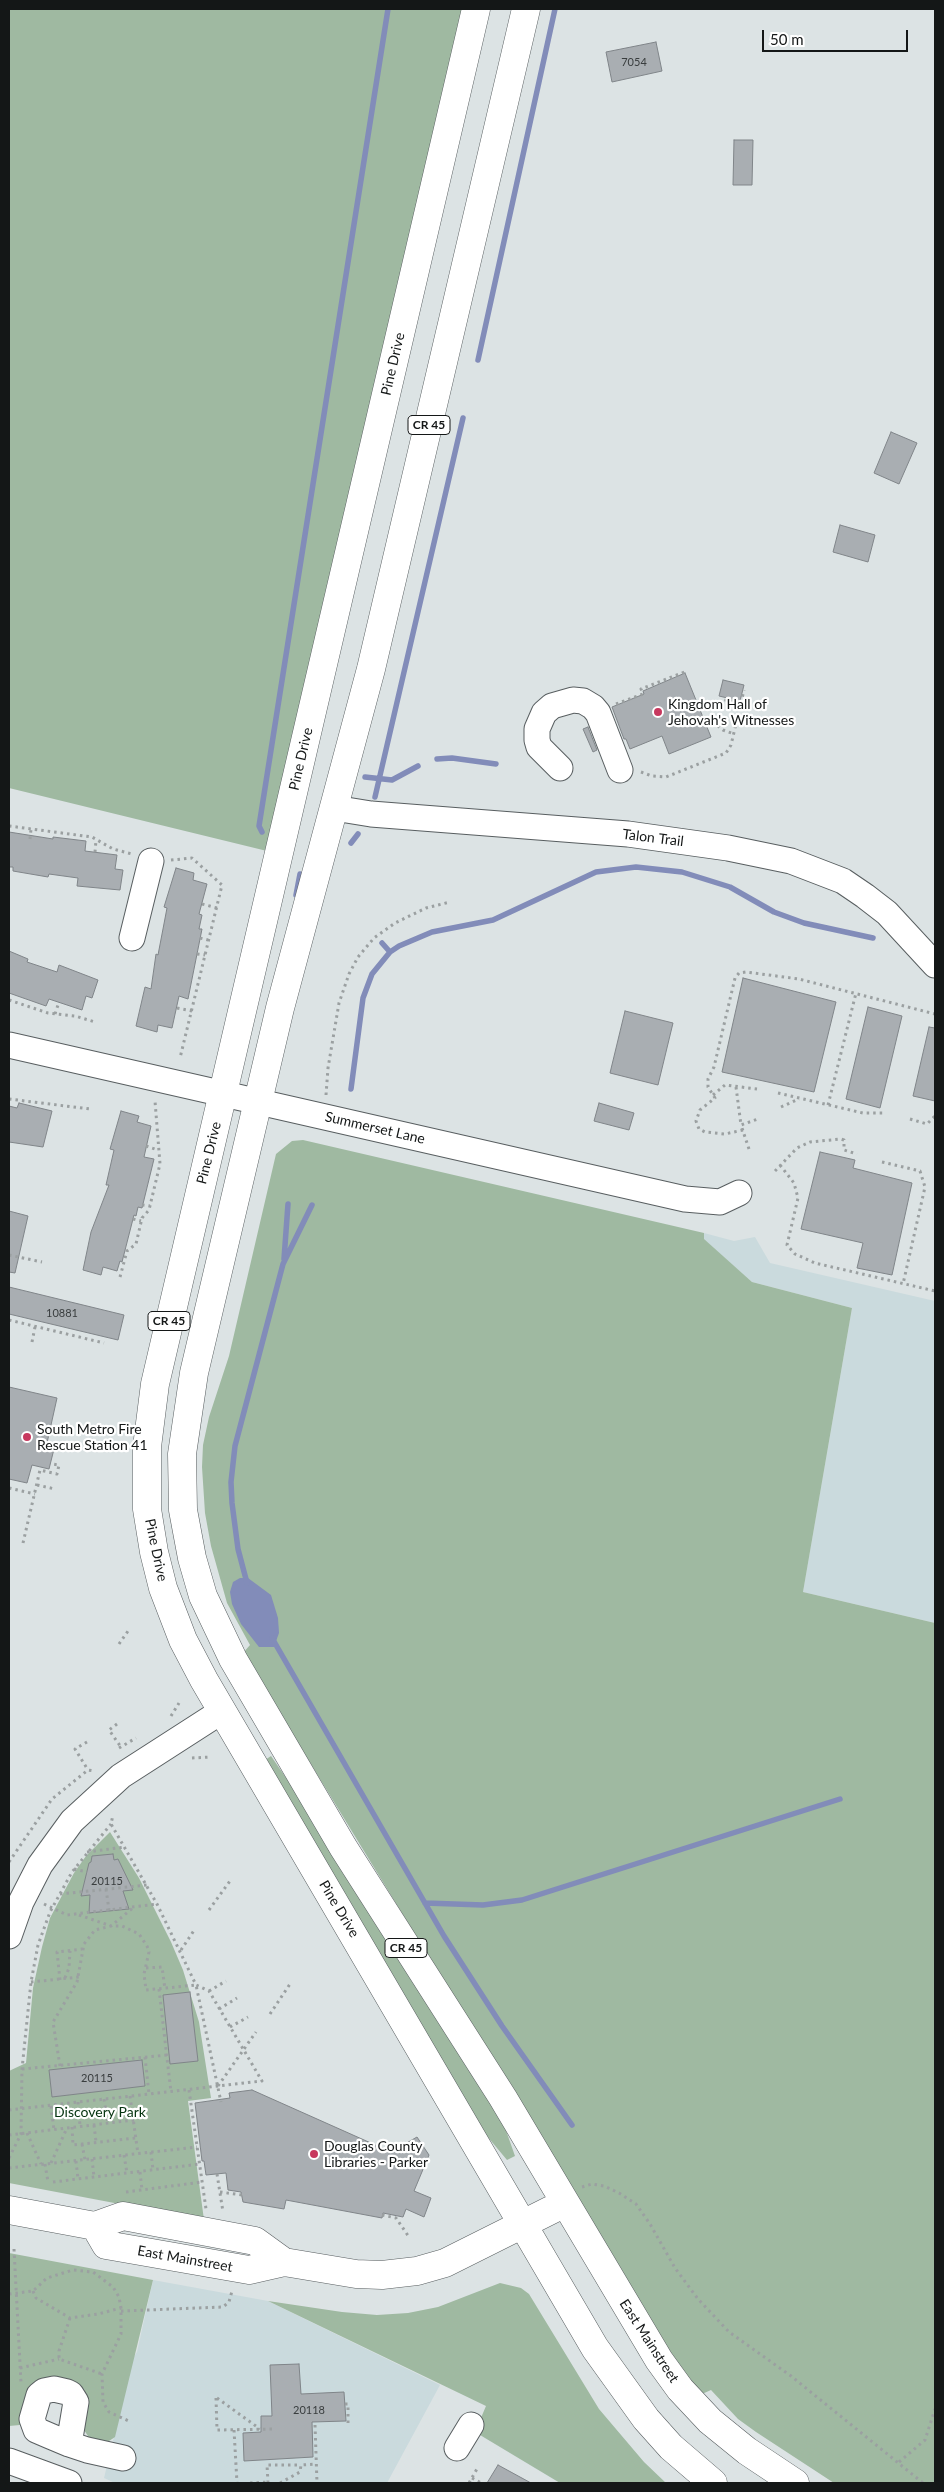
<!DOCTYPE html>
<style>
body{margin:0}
#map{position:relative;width:944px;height:2492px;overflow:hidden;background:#dce3e4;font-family:Lato,sans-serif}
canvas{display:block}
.frame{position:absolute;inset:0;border:10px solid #141717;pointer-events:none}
.scale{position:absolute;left:762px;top:30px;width:146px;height:22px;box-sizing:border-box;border:2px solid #141717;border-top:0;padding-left:6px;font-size:15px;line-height:18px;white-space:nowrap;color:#141717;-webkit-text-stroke:4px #fff;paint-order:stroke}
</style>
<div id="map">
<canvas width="944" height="2492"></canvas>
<div class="frame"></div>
<div class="scale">50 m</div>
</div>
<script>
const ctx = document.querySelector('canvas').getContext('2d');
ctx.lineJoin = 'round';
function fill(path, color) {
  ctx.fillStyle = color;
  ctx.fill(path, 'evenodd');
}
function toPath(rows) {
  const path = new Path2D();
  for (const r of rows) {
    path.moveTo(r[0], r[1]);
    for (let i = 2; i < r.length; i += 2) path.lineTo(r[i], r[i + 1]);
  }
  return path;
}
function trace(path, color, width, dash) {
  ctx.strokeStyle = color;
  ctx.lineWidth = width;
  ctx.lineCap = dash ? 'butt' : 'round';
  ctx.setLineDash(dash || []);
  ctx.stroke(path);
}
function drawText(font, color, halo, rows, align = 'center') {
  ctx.font = font + ' Lato,sans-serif';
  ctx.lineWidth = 4.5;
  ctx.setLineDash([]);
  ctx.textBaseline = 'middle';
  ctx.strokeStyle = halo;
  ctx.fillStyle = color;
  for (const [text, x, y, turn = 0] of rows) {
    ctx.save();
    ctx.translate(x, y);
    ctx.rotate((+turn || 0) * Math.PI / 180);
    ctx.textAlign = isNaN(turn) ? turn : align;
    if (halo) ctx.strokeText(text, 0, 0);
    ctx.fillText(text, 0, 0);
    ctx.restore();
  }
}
fill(toPath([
 [704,1233,734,1241,755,1237,770,1263,935,1301,935,1623,803,1592,852,1308,752,1282,703,1239],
 [153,2280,268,2301,440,2385,387,2483,115,2483,104,2478,133,2358,137,2352]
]), '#cadadd');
fill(toPath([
 [9,9,463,9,267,851,9,788],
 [303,1140,704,1233,704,1239,752,1282,852,1308,803,1592,935,1623,935,2483,834,2483,756,2432,738,2419,711,2390,702,2394,678,2365,243,1653,250,1645,227,1603,211,1546,205,1513,202,1467,203,1445,209,1417,229,1356,276,1154,292,1141],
 [271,1756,302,1801,503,2122,515,2156,507,2160,482,2130,265,1760],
 [110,1832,139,1878,171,1942,183,1970,199,2022,211,2098,188,2101,204,2220,9,2183,9,2071,26,2063,33,1988,42,1947,50,1918,74,1873,86,1856],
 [9,2253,153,2280,115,2437,106,2443,92,2442,84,2430,87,2398,84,2389,65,2384,21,2415,20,2425,9,2426],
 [500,2283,521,2288,529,2294,599,2409,644,2462,666,2483,560,2483,475,2432,486,2406,268,2301,342,2312,377,2315,408,2313,438,2307]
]), '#9fb9a1');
fill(toPath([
 [240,1578,248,1578,271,1595,278,1618,279,1633,274,1647,259,1647,241,1624,232,1604,230,1592,233,1582]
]), '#828cb9');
trace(toPath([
 [478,360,555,9],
 [437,759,452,758,496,764],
 [365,777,392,780,418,766],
 [375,797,463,418],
 [262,832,259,826,388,9],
 [351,843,358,834],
 [296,895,300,874],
 [382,943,390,952],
 [351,1089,363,998,372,974,390,952,399,946,432,932,493,920,596,872,636,867,682,872,730,887,774,912,804,923,873,938],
 [284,1259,288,1204],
 [247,1583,238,1549,232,1503,231,1482,235,1446,283,1264,312,1205],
 [272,1638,444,1936,502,2026,572,2125],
 [425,1903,483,1905,522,1900,840,1799]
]), '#828cb9', 5.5);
const building = toPath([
 [656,42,662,71,612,82,606,52,656,42],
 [734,140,753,140,752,185,733,185,734,140],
 [891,432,917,443,899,484,874,473,891,432],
 [840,525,875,535,868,562,833,552,840,525],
 [685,673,711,737,669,754,662,736,630,749,626,739,624,739,612,707,644,694,643,691,685,673],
 [723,680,744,685,740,701,719,696,723,680],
 [588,727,597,750,593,752,583,729,588,727],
 [9,832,53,839,53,837,86,841,85,851,117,855,115,869,123,870,120,890,77,886,78,878,49,874,48,877,13,871,13,867,9,867,9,832],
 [176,868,194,873,193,880,207,884,199,914,202,915,199,929,202,929,188,999,179,996,172,1028,158,1025,157,1032,136,1026,145,987,151,989,156,954,158,955,167,908,164,907,176,868],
 [9,951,28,959,27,962,57,972,59,965,98,980,92,998,86,996,82,1010,49,999,46,1006,9,993,9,951],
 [743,978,836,1002,814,1092,722,1072,743,978],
 [868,1007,902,1016,880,1108,846,1099,868,1007],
 [625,1011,673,1023,658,1085,610,1073,625,1011],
 [929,1027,935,1028,935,1101,913,1096,929,1027],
 [19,1103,52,1111,43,1147,9,1142,9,1106,17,1108,19,1103],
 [599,1103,634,1113,629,1130,594,1121,599,1103],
 [121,1111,139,1116,137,1122,151,1126,144,1157,154,1159,142,1208,138,1207,136,1216,134,1215,122,1262,120,1261,117,1271,103,1267,101,1275,83,1270,91,1232,109,1185,106,1185,114,1150,110,1149,121,1111],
 [820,1152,855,1160,853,1168,912,1183,892,1275,857,1268,863,1243,801,1229,820,1152],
 [9,1211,28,1216,15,1273,9,1272,9,1211],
 [9,1287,124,1315,118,1340,9,1314,9,1287],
 [9,1387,57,1398,47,1443,55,1445,49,1469,32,1465,27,1483,9,1479,9,1387],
 [113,1854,114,1860,118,1859,133,1890,123,1891,129,1909,89,1913,90,1895,81,1896,89,1863,91,1862,92,1856,113,1854],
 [190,1992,198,2061,170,2064,163,1995,190,1992],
 [142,2060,145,2086,52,2097,49,2070,142,2060],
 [252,2090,391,2152,417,2137,429,2155,414,2191,431,2198,424,2217,406,2209,403,2217,383,2213,382,2218,286,2200,284,2209,243,2202,241,2192,228,2190,226,2173,206,2175,204,2161,202,2161,195,2103,230,2098,229,2093,252,2090],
 [299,2364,301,2394,344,2392,346,2421,312,2422,313,2457,244,2461,243,2433,261,2432,261,2416,272,2416,270,2365,299,2364],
 [498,2465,531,2483,487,2483,498,2465]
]);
fill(building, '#a9aeb2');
trace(building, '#808589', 1);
const minor = toPath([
 [560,768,539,747,537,740,537,729,544,713,552,706,573,700,583,701,593,707,598,713,620,770],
 [334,808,371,814,628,834,728,848,791,861,843,881,865,896,887,913,935,965],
 [132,938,151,861],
 [9,1045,685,1199,720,1202,739,1193],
 [9,1936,21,1902,40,1865,72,1821,121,1776,222,1711],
 [69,2444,76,2402,71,2394,67,2392,54,2389,44,2391,39,2395,32,2419,36,2430,50,2436,69,2444,87,2450,123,2458],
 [457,2448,471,2425],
 [9,2461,69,2483]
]);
const major = toPath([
 [476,9,155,1384,147,1447,147,1509,154,1552,163,1588,183,1640,204,1680,595,2348,646,2419,671,2447,713,2483],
 [526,9,371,669,280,1008,194,1373,182,1454,183,1510,192,1558,203,1596,233,1659,343,1847,503,2098,659,2360,680,2389,710,2421,747,2451,795,2483],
 [9,2210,95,2226,123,2216,255,2241,284,2262],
 [95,2226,106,2245,249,2270,284,2262,356,2274,382,2275,417,2271,445,2263,565,2203]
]);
trace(minor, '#585e60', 27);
trace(major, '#585e60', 29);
trace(toPath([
 [726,699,725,704,741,707],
 [731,700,741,702],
 [616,704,643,694,641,689,687,671],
 [706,723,713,722,723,730,734,734],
 [641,772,652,776,666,777,726,753,731,745,744,690],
 [9,826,92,837,113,849,132,854],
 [30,839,31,829],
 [95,852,96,840],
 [171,860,192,858,222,885,180,1058],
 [202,904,217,908],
 [200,938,208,940],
 [197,954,205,955],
 [9,1000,48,1013,75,1016,95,1022],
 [177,1008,192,1011],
 [55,1014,59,1002],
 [736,1087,741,1125],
 [778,1093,863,1113,884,1113],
 [326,1095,328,1068,339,1003,349,974,358,957,374,938,395,923,426,908,450,902],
 [713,1095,725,1085,757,1089],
 [9,1099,90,1109],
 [828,1105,856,993],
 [781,1107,799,1099],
 [910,1119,927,1124,935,1116],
 [743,1130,725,1134,705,1132,699,1129,696,1121,700,1110,715,1098,708,1087,708,1079,714,1067,735,978,739,973,746,972,799,979,935,1014],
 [146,1146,158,1150],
 [749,1149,741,1125,758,1119],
 [882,1162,920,1171,925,1187,903,1284],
 [780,1165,794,1183,798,1198,787,1245,795,1254,815,1263,935,1291],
 [775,1171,797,1148,810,1142,841,1139,844,1140,844,1150,857,1154],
 [142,1205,150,1206],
 [133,1219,141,1221],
 [9,1255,42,1262],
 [120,1277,127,1251,136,1244,142,1218,149,1210,160,1164,155,1101],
 [9,1320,104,1343],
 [32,1342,35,1327],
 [37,1485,55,1489],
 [9,1488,35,1494],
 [23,1543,40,1470,57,1474,59,1465,52,1464],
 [119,1644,128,1631],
 [171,1716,179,1703],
 [117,1724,109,1730,121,1747],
 [87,1742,75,1749,88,1770],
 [119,1748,136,1738],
 [192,1758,211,1757],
 [87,1852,125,1847],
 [9,1862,52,1799,88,1770,94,1771],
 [74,1869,87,1872],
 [106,1889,109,1910],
 [60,1894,147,1885],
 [44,1904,67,1915,157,1904],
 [209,1910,230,1881],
 [79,1915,111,1926,134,1907],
 [181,1950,195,1929],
 [146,1968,162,1967,165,1989],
 [65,1978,69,1968,70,1951],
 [60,1980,57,1952,82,1949],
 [31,1982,79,1977],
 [159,1989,171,2092],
 [209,1991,226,1981],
 [219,2009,237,1998],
 [270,2014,290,1984],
 [230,2027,248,2017],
 [145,2057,149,2094],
 [60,2066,53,2022,77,1982,84,1944,95,1930,111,1926,122,1926,139,1934,147,1946,149,1952,144,1974,146,1990,196,1985,221,2102],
 [22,2069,167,2055],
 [218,2086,256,2032],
 [189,2090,206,2209],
 [130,2096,138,2154],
 [104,2099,108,2123],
 [78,2102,80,2126],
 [51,2106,54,2130],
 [9,2110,262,2081,209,1991,196,1985,157,1904,111,1824,113,1815],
 [94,2125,96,2142],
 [72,2127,73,2145,136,2138],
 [27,2133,41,2164],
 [9,2135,134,2120],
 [82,2144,85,2160],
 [151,2152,153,2170],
 [124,2155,127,2173],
 [9,2158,21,2134,22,2069,31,1982,38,1945,50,1912,72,1872,111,1824],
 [92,2159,94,2177],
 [76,2161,78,2179],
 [51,2163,67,2128],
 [45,2164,48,2182],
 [9,2168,197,2147],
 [140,2172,142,2190],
 [217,2174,223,2212],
 [53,2182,200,2164],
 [582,2187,592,2184,604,2186,619,2193,636,2204,650,2224,675,2268,698,2299,729,2332,791,2376,923,2483],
 [126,2192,202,2182],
 [220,2192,242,2195],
 [382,2215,396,2218,409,2237],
 [14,2249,21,2383],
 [33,2291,36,2298,70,2318,98,2314,121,2308],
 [9,2294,33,2291,47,2278,73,2270,93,2272,113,2287,119,2297,121,2308,121,2334,102,2374,103,2402,109,2412,131,2422],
 [121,2311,223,2307,229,2302,232,2291],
 [70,2318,59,2351,59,2359,102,2374],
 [20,2368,59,2359],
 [216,2398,217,2430,274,2429],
 [217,2398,260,2429],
 [345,2404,348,2404,348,2426],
 [315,2425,317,2483],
 [234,2430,237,2483],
 [899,2462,925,2440,935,2409],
 [472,2478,481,2483],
 [250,2483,268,2482],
 [268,2483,267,2465,301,2465],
 [280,2483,300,2472,301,2465,316,2464],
 [469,2483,478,2467]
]), '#9ba0a1', 3, [2.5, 4]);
trace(minor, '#fff', 25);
trace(major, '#fff', 28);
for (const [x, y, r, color] of [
 [658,712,5,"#c7385e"],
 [27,1437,5,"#c7385e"],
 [314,2154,5,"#c7385e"]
]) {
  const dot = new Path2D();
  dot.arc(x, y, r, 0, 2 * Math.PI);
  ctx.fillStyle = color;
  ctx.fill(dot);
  trace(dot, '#fff', 2);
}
drawText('11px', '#393d3e', null, [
 ["7054",634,62],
 ["10881",62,1313],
 ["20115",107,1881],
 ["20115",97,2078],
 ["20118",309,2410]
]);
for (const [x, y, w] of [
 [429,425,42],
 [169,1321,42],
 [406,1948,42]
]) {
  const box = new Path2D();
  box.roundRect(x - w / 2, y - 9.5, w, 19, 4);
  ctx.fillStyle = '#fff';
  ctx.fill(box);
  trace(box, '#141717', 1);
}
drawText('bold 12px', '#141717', null, [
 ["CR 45",429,425],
 ["CR 45",169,1321],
 ["CR 45",406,1948]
]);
drawText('14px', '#141717', '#fff', [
 ["Pine Drive",393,364,-77],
 ["Pine Drive",301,759,-77],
 ["Talon Trail",653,838,7],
 ["Summerset Lane",375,1128,13],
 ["Pine Drive",209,1153,-76],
 ["Pine Drive",156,1550,78],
 ["Pine Drive",339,1909,59],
 ["East Mainstreet",185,2259,10],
 ["East Mainstreet",649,2341,57]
]);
drawText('14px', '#141717', '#fff', [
 ["Kingdom Hall of",668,704],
 ["Jehovah's Witnesses",668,720],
 ["South Metro Fire",37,1429],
 ["Rescue Station 41",37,1445],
 ["Douglas County",324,2146],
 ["Libraries - Parker",324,2162]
], 'left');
drawText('14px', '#04330f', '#fff', [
 ["Discovery Park",100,2112]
]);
</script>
